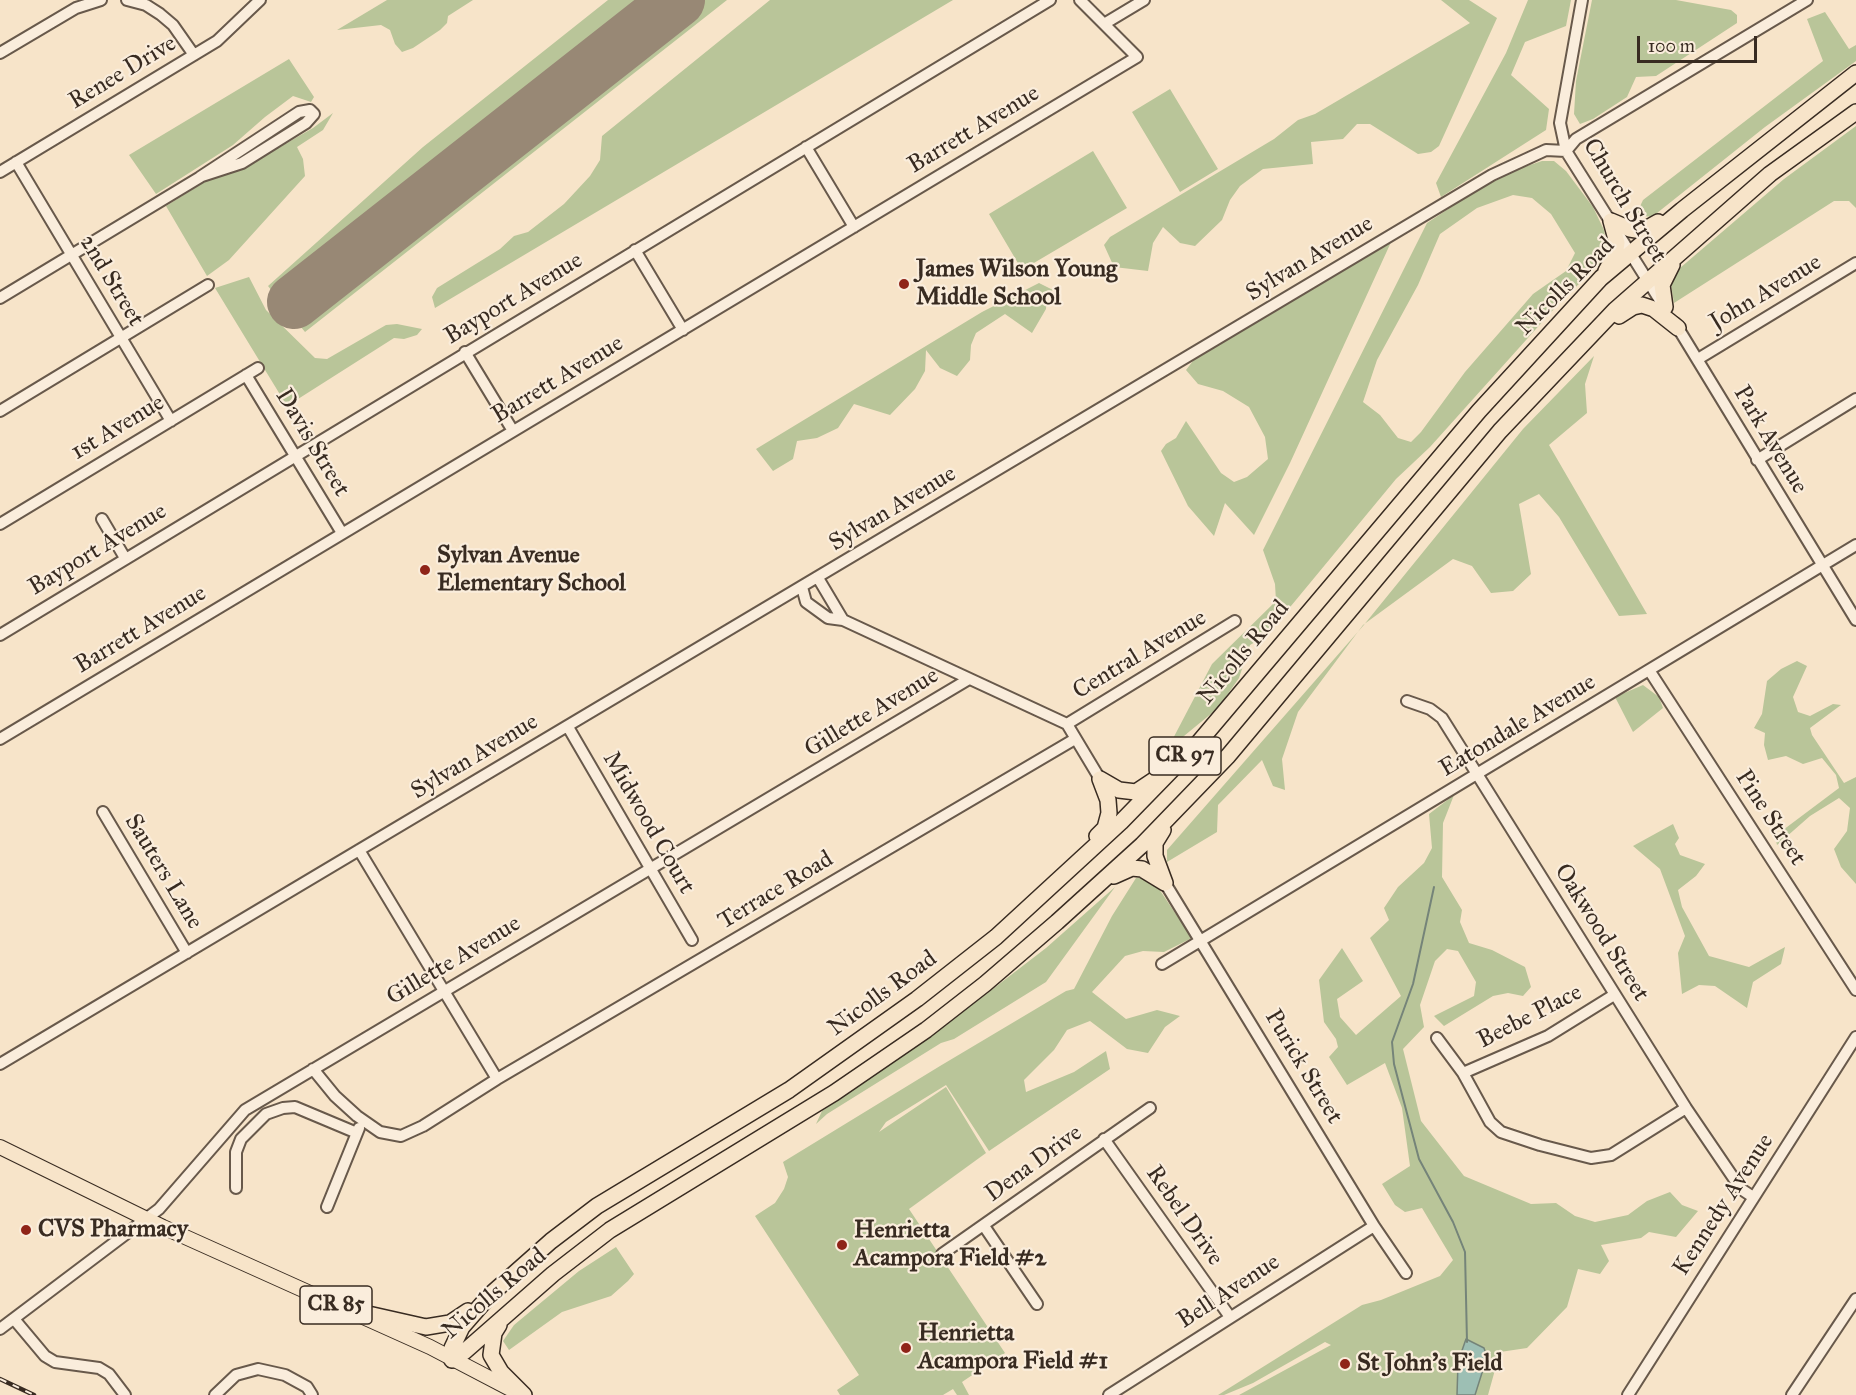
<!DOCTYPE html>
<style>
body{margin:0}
#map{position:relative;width:1856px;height:1395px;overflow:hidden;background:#f7e4c9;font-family:"IM FELL Great Primer",serif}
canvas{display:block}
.scale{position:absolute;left:1637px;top:36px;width:120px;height:27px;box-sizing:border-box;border:3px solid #382b21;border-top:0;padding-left:8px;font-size:18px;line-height:21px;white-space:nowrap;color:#382b21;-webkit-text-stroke:4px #faeddc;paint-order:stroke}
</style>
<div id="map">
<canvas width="1856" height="1395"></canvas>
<div class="scale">100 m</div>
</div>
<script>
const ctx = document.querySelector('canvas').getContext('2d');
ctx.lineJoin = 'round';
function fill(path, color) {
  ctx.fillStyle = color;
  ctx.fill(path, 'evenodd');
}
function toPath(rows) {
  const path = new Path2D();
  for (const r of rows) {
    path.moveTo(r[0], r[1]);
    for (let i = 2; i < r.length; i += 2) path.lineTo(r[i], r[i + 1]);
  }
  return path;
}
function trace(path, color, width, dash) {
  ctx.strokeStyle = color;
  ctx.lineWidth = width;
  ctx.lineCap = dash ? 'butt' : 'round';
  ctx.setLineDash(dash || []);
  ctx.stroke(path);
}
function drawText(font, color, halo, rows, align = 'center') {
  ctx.font = font + ' "IM FELL Great Primer",serif';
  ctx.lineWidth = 4.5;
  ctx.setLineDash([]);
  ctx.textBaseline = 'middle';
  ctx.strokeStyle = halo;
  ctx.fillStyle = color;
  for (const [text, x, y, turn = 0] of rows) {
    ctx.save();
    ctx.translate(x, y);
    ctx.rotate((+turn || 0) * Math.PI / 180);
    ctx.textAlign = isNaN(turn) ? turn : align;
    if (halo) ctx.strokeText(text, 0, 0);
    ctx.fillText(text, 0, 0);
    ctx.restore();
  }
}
fill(toPath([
 [387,0,473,0,448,16,447,23,440,30,413,48,402,52,395,44,390,30,381,25,337,30],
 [608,0,727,0,305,332,268,286,423,147],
 [770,0,953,0,435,308,432,297,437,288,500,249,514,236,528,232,564,204,590,176,600,160,602,136],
 [1441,0,1469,0,1497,18,1439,146,1431,152,1418,154,1370,124,1357,124,1343,139,1311,142,1313,164,1263,169,1240,186,1230,200,1222,220,1195,246,1180,243,1163,227,1153,243,1148,271,1114,267,1104,245,1110,237,1274,139,1298,120,1315,114,1470,23],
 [1528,0,1571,0,1566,26,1525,42,1511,75,1549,109,1546,130,1441,197,1436,183,1506,53],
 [1592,0,1676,0,1731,10,1737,15,1737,23,1656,76,1636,77,1627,97,1593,119,1580,124,1574,114,1576,81],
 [1825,12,1849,49,1856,45,1856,61,1765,127,1652,217,1636,215,1643,200,1823,61,1807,19],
 [289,59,314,97,311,102,293,96,265,117,233,145,156,194,129,155],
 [1170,89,1218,169,1180,192,1132,112],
 [333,113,323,130,297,147,303,159,305,176,229,260,207,276,166,206,211,178,252,163,313,128],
 [1856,126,1856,208,1849,201,1834,201,1674,303,1671,285,1680,268,1784,179],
 [1093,151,1127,208,1022,270,989,214],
 [1542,161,1554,161,1566,171,1593,207,1604,230,1607,247,1599,265,1562,300,1430,447,1396,479,1267,635,1250,645,1239,678,1218,708,1167,750,1212,664,1276,601,1275,584,1263,550,1427,223,1474,192,1518,169],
 [1513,195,1532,198,1551,214,1575,253,1566,271,1533,294,1465,372,1421,432,1411,442,1398,438,1380,415,1363,402,1377,360,1418,285,1440,234,1477,208],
 [1392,240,1290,463,1254,535,1225,503,1214,536,1188,506,1161,451,1166,444,1176,438,1186,421,1221,473,1234,482,1247,477,1268,459,1265,437,1249,407,1223,391,1198,384,1186,370,1196,357],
 [249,277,266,310,315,358,327,359,386,325,397,324,422,329,417,335,404,339,394,338,287,406,215,288],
 [1039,283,1053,290,1047,294,1046,309,1032,333,1005,314,976,333,971,345,970,360,957,376,940,368,926,350,925,371,915,389,890,415,854,404,838,428,817,438,797,441,793,459,773,471,756,449,982,312],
 [1594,356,1585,384,1587,413,1549,445,1647,614,1619,616,1559,517,1539,494,1519,504,1531,574,1513,591,1491,593,1472,566,1453,559,1363,625,1298,712,1282,759,1285,790,1273,786,1262,760,1218,805,1217,832,1167,862,1167,850,1363,626,1523,429],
 [1797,661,1807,666,1793,697,1798,712,1810,716,1833,704,1841,705,1810,728,1812,735,1844,783,1856,777,1856,884,1841,867,1834,849,1847,831,1850,808,1839,798,1810,816,1777,845,1775,836,1839,788,1836,775,1822,758,1803,764,1786,756,1768,760,1764,745,1765,733,1754,728,1762,714,1767,681,1781,669],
 [1643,685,1659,697,1663,708,1633,732,1615,697],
 [1454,795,1443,823,1442,877,1462,910,1460,922,1469,943,1492,950,1525,967,1531,987,1523,996,1508,993,1493,996,1444,1026,1434,1016,1474,996,1476,982,1458,951,1447,949,1435,961,1420,1005,1424,1027,1403,1049,1421,1121,1464,1176,1531,1204,1556,1203,1575,1216,1595,1222,1628,1215,1647,1201,1670,1192,1682,1205,1698,1211,1676,1237,1649,1232,1641,1238,1601,1245,1609,1261,1600,1274,1578,1269,1567,1307,1527,1348,1500,1352,1488,1395,1475,1395,1487,1356,1458,1380,1457,1395,1239,1395,1331,1345,1325,1342,1253,1383,1224,1395,1218,1395,1362,1305,1381,1300,1440,1276,1453,1260,1422,1208,1405,1212,1395,1205,1382,1184,1410,1166,1402,1108,1385,1063,1347,1085,1329,1057,1338,1047,1336,1039,1324,1022,1319,980,1342,948,1363,981,1337,999,1340,1017,1356,1035,1401,996,1370,938,1389,920,1384,908,1398,887,1424,863,1432,848,1429,814],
 [1673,824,1679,838,1675,844,1680,855,1705,864,1696,876,1678,890,1682,907,1709,956,1749,967,1785,947,1781,964,1753,982,1747,1008,1715,986,1699,985,1682,994,1678,953,1685,936,1660,869,1633,846],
 [1136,878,1146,878,1157,886,1192,938,1164,952,1143,951,1125,956,1092,992,1126,1019,1157,1010,1180,1016,1165,1027,1148,1053,1127,1049,1090,1021,1067,1030,1054,1050,1024,1080,1026,1092,1074,1072,1106,1051,1110,1069,989,1151,946,1085,886,1122,879,1132,946,1087,986,1153,909,1209,1005,1353,962,1382,969,1395,957,1395,953,1389,943,1395,840,1395,837,1390,859,1375,755,1216,775,1203,784,1189,788,1177,783,1162,940,1066,1066,991,1074,989,1112,916],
 [1115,887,1046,982,954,1039,941,1043,827,1114,816,1124,822,1111,933,1035,1046,948],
 [616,1247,634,1274,628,1281,611,1296,562,1312,509,1350,503,1341,514,1325,579,1271]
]), '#b9c599');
const water = toPath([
 [1466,1339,1484,1348,1487,1357,1475,1395,1457,1395,1458,1362,1466,1339]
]);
fill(water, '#9dbfb4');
trace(water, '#758479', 1.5);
trace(toPath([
 [1434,887,1413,984,1392,1042,1394,1064,1419,1159,1453,1222,1465,1252,1467,1342]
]), '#758479', 2);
trace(toPath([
 [294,302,678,0]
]), '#988875', 54);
const minor = toPath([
 [127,0,146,5,160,14,173,25,194,55],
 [1582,0,1560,123,1566,151,1663,305],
 [1104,24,1144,0],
 [0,53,76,8,101,0],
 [806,147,854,227],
 [1566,151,1576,139,1807,0],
 [16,162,171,421],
 [0,172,217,41,260,0],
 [635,250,683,330],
 [0,298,202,176,242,163,306,123,314,114,310,110,299,112,200,177],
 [1675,323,1856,620],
 [465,352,513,431],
 [1698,359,1856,263],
 [246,375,342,533],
 [0,411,208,285],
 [1757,460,1856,399],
 [102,519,125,558],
 [0,524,258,368],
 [802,587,806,602,828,618,843,620,818,578],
 [843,620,1067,724,1100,779],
 [0,635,1050,0],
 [1649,670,1856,990],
 [1407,701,1430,709,1442,718,1686,1108,1741,1189,1753,1197],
 [1067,724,1235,621],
 [568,727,692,940],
 [0,739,1137,57,1080,0],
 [103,812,187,953],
 [359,850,497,1079],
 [1165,883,1374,1226,1406,1273],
 [1162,964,1856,545],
 [1437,1038,1463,1073,1490,1122,1501,1132,1540,1145,1591,1158,1611,1155,1686,1108],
 [0,1064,1492,175,1546,150,1566,151],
 [313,1069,335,1096,357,1116,380,1132,401,1136,423,1126,497,1079,1075,739],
 [1463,1073,1548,1036,1614,995],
 [1104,1139,1230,1317],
 [236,1188,236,1152,241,1139,266,1114,283,1108,295,1107,357,1133],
 [327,1207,359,1128],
 [984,1226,1037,1304],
 [942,1254,1150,1108],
 [14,1319,45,1356,55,1362,99,1368,109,1374,125,1395],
 [0,1329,159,1209,245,1110,969,679],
 [215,1395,236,1375,258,1369,285,1375,307,1387,312,1395],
 [1109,1395,1374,1226],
 [1628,1395,1856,1037],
 [1792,1395,1856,1299]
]);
const major = toPath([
 [0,1147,163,1227,430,1347,518,1393]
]);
const highway = toPath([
 [1611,221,1630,229,1642,231,1658,222],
 [1606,271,1615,255,1617,243,1611,221],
 [1665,307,1662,285,1672,265],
 [1619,316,1633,307,1642,305,1654,309,1678,328],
 [1100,779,1119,790,1136,792,1154,780],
 [1163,830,1155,843,1155,856,1165,883],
 [1097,836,1105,828,1109,813,1108,800,1100,779],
 [1114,876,1132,868,1142,869,1165,883],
 [346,1309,426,1327,450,1323,468,1311],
 [499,1325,494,1333,491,1355,501,1372,524,1395],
 [452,1360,452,1348,462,1327,490,1295,551,1241,597,1206,789,1090,917,999,996,937,1121,822,1199,742,1479,411,1601,278,1682,210,1856,73],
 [452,1360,464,1352,553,1274,610,1230,834,1093,926,1030,985,984,1057,922,1142,845,1228,756,1500,431,1615,310,1770,174,1856,112]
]);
trace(minor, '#68594b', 14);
trace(major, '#382b21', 16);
trace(highway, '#382b21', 18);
trace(minor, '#faeddc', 10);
trace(major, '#f7e4c9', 14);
trace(highway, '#f7e4c9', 15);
const rail = toPath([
 [0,1379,34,1395]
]);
trace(rail, '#382b21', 4.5);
trace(rail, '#faeddc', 2, [7]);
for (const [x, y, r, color] of [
 [904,284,6,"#8f2418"],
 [425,570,6,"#8f2418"],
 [26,1230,6,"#8f2418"],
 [842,1245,6,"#8f2418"],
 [906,1348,6,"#8f2418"],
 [1345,1364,6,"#8f2418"]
]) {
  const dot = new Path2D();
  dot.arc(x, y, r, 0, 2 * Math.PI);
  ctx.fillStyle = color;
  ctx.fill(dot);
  trace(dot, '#faeddc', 2);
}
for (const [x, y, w] of [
 [1185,756,72],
 [336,1305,72]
]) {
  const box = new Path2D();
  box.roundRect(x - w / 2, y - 19, w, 38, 4.5);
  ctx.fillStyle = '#faeddc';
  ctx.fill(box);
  trace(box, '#382b21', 1.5);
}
drawText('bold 22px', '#382b21', null, [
 ["CR 97",1185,756],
 ["CR 85",336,1305]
]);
drawText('24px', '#382b21', '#faeddc', [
 ["Renee Drive",123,73,-31],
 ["Barrett Avenue",974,130,-31],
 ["Church Street",1624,201,59],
 ["Sylvan Avenue",1310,259,-31],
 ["2nd Street",111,281,59],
 ["Nicolls Road",1566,287,-45],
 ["John Avenue",1766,293,-31],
 ["Bayport Avenue",514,299,-31],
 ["Barrett Avenue",558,380,-31],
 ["1st Avenue",118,428,-31],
 ["Park Avenue",1770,440,59],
 ["Davis Street",312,443,59],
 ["Sylvan Avenue",893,509,-31],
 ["Bayport Avenue",98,550,-31],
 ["Barrett Avenue",141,630,-31],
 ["Nicolls Road",1244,653,-50],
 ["Central Avenue",1140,655,-31],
 ["Gillette Avenue",872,713,-31],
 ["Eatondale Avenue",1518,726,-31],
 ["Sylvan Avenue",475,757,-31],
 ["Pine Street",1770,818,57],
 ["Midwood Court",648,823,60],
 ["Sauters Lane",163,872,59],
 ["Terrace Road",776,891,-31],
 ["Oakwood Street",1601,933,58],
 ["Gillette Avenue",454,961,-31],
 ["Nicolls Road",883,994,-36],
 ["Beebe Place",1530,1017,-27],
 ["Purick Street",1303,1067,59],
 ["Dena Drive",1034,1164,-36],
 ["Kennedy Avenue",1724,1205,-57],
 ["Rebel Drive",1184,1216,55],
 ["Bell Avenue",1229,1292,-33],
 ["Nicolls Road",495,1294,-40]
]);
drawText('bold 24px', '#382b21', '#faeddc', [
 ["James Wilson Young",916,270],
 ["Middle School",916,298],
 ["Sylvan Avenue",437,556],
 ["Elementary School",437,584],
 ["CVS Pharmacy",38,1230],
 ["Henrietta",854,1231],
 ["Acampora Field #2",854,1259],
 ["Henrietta",918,1334],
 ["Acampora Field #1",918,1362],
 ["St John's Field",1357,1364]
], 'left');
</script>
